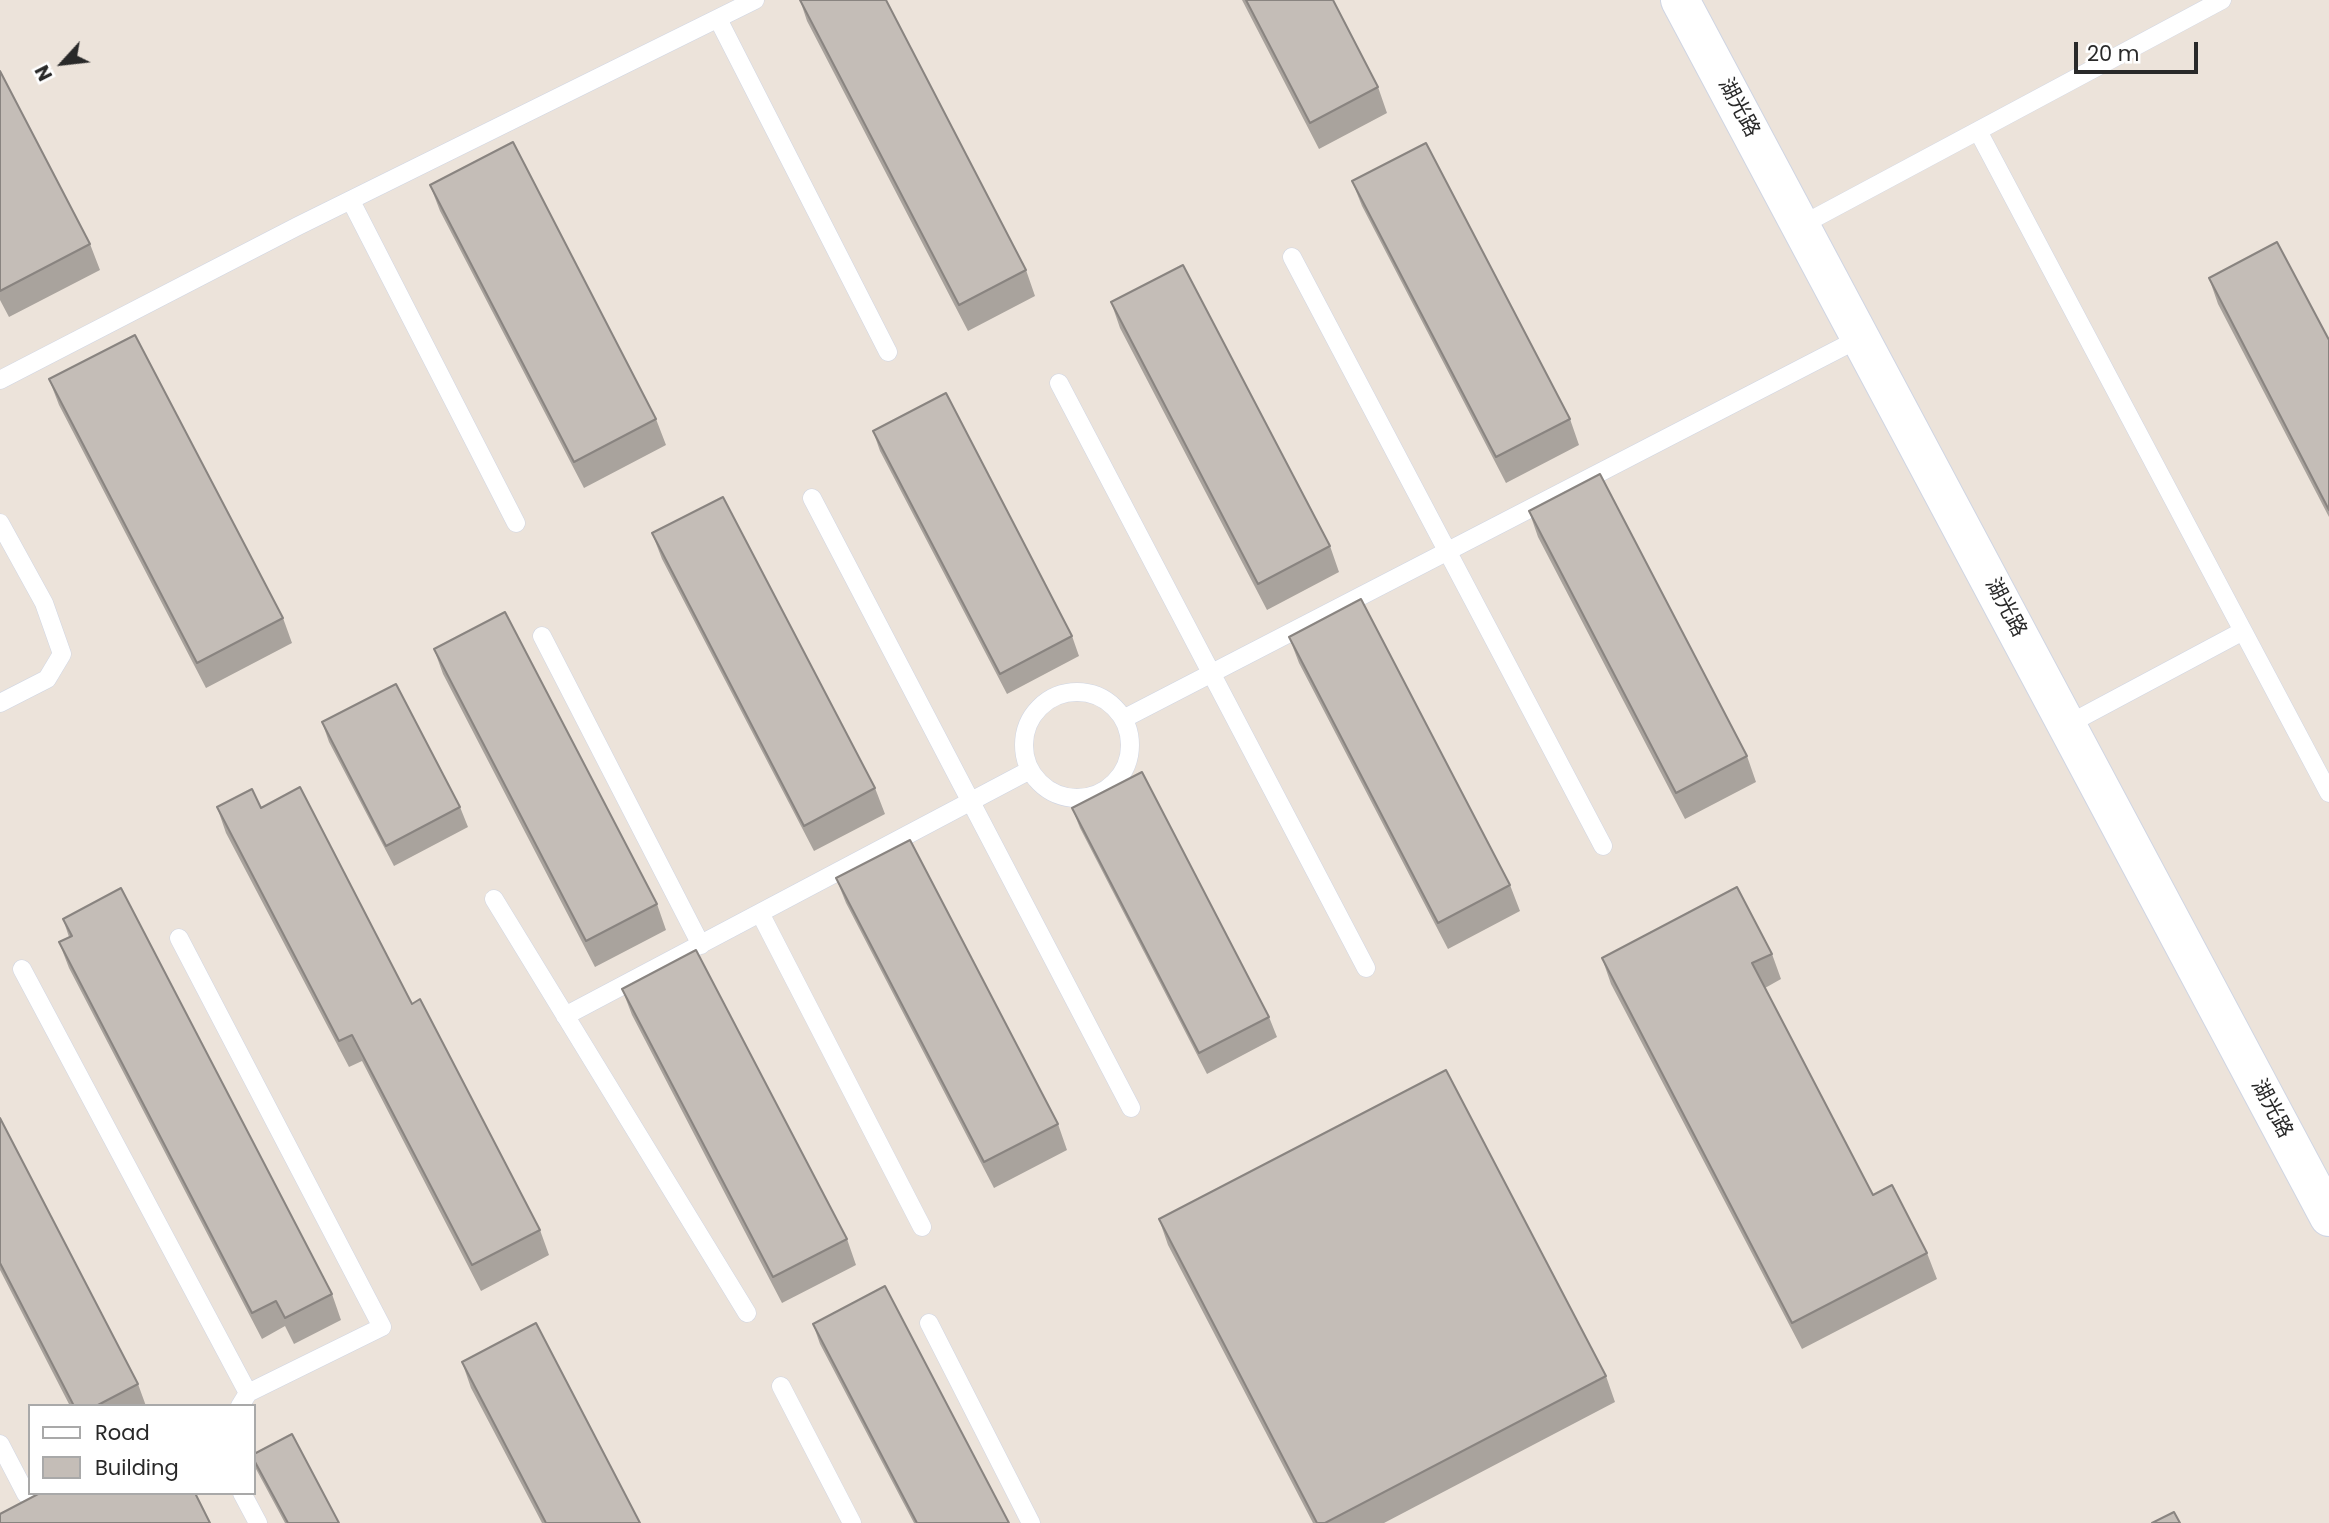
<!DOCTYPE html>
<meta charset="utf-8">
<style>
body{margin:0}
#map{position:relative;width:2329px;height:1523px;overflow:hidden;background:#ece3da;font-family:Poppins,sans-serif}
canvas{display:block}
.legend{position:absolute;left:28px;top:1404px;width:228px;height:91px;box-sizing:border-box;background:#fff;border:2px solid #a9a9a9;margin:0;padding:9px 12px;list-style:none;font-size:21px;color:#292929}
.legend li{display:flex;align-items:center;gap:14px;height:35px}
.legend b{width:35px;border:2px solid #a9a9a9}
.north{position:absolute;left:28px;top:28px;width:70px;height:70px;-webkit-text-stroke:5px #fff;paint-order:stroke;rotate:243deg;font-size:19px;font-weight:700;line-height:28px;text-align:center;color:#292929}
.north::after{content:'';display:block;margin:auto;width:24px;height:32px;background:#292929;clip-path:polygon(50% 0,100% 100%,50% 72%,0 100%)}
.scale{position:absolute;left:2074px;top:42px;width:124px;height:32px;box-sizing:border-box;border:4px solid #292929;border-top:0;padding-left:9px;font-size:21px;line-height:24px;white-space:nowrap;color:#292929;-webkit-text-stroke:5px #fff;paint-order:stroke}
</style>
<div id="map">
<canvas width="2329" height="1523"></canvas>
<ul class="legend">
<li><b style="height:9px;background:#fff"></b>Road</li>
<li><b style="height:19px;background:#c4bdb7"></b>Building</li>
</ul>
<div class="north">N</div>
<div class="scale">20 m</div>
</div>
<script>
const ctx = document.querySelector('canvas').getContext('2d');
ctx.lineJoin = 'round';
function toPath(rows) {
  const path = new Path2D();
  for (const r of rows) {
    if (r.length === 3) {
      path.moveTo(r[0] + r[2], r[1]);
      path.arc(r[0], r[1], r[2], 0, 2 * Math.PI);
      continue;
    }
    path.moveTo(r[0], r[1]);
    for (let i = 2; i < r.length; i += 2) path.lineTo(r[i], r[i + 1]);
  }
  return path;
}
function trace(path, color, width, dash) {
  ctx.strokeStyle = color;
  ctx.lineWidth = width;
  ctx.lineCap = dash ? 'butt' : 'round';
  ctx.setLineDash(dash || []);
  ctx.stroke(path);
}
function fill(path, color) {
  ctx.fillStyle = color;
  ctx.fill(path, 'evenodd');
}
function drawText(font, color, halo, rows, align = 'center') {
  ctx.font = font + ' Poppins,"Noto Sans SC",sans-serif';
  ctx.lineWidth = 7;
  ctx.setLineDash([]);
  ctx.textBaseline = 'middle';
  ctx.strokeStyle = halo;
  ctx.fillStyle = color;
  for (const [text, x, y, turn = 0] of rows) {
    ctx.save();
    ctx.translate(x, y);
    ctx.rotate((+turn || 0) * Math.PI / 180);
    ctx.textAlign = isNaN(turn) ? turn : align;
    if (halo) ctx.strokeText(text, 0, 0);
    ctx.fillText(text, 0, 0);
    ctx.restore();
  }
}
const lane = toPath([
 [718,19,888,352],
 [1978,131,2243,631],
 [351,201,516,523],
 [1800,226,2222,0],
 [1292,257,1603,846],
 [0,380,298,226,755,0],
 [1059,383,1366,968],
 [812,498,1131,1108],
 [0,523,44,603,62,654,47,679,0,703],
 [542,636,701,945],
 [1077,745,53],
 [1125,718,1860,338],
 [2067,725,2243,631,2329,793],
 [494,899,747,1313],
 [760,913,922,1227],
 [179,938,382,1327,248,1393,240,1406],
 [22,969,248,1393],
 [565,1016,1030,770],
 [929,1323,1031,1523],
 [781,1386,852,1523],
 [0,1444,26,1494],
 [242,1493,258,1523]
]);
const secondary = toPath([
 [1680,0,2329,1217]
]);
trace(lane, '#cfd5e3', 19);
trace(secondary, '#cfd5e3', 40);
trace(lane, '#fff', 18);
trace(secondary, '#fff', 38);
fill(toPath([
 [800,0,886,0,1026,270,1035,296,968,331,807,21],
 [1242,0,1333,0,1378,87,1387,113,1319,149],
 [0,71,90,244,100,270,9,317,0,300],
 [1352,181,1570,419,1579,445,1506,483,1362,206],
 [430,185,656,419,666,445,584,488,440,211],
 [2209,278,2329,340,2329,517,2218,304],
 [1111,302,1330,546,1339,572,1267,610,1120,328],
 [49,379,283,618,292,643,206,688,59,405],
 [873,431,1072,636,1079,656,1007,694,880,451],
 [1529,511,1747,756,1756,782,1685,819,1538,537],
 [652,533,875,788,885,814,814,851,662,559],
 [1289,637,1510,885,1520,911,1448,949,1299,663],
 [434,649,657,904,666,930,595,967,443,674],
 [322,722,460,807,468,827,394,866,329,742],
 [217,807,261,808,412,1004,540,1230,549,1255,481,1291,362,1061,349,1067,226,833],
 [1072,808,1269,1017,1277,1037,1207,1074,1080,828],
 [836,878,1058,1124,1067,1150,994,1188,846,903],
 [63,919,332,1294,341,1320,294,1344,285,1326,262,1339,69,968,59,942,69,937],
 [1772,954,1781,979,1765,988,1873,1195,1927,1253,1937,1279,1802,1349,1611,984,1602,958],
 [622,989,847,1239,856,1265,782,1303,632,1015],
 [0,1118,138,1384,146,1406,70,1406,0,1270],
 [1159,1219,1606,1376,1615,1402,1384,1523,1313,1523,1168,1245],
 [813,1324,1009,1523,914,1523,820,1344],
 [462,1362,640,1523,542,1523,471,1388],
 [254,1454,339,1523,285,1523,256,1469,254,1463]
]), '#a9a39d');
const building = toPath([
 [800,0,886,0,1026,270,959,305,800,0],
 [1246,0,1333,0,1378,87,1310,123,1246,0],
 [0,71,90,244,0,291,0,71],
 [513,142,656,419,574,462,430,185,513,142],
 [1426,143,1570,419,1496,457,1352,181,1426,143],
 [2277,242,2329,340,2329,510,2209,278,2277,242],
 [1183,265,1330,546,1258,584,1111,302,1183,265],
 [135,335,283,618,197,663,49,379,135,335],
 [946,393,1072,636,1000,674,873,431,946,393],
 [1600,474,1747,756,1676,793,1529,511,1600,474],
 [723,497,875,788,804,826,652,533,723,497],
 [1361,599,1510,885,1438,923,1289,637,1361,599],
 [505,612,657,904,586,941,434,649,505,612],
 [396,684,460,807,386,846,322,722,396,684],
 [1142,772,1269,1017,1199,1053,1072,808,1142,772],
 [300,787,412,1004,420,999,540,1230,472,1265,352,1035,339,1041,217,807,252,789,261,808,300,787],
 [910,840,1058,1124,984,1162,836,878,910,840],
 [1737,887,1772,954,1752,963,1873,1195,1892,1185,1927,1253,1792,1323,1602,958,1737,887],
 [121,888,332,1294,285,1318,276,1301,252,1313,59,942,72,936,63,919,121,888],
 [696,950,847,1239,773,1277,622,989,696,950],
 [1446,1070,1606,1376,1325,1523,1317,1523,1159,1219,1446,1070],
 [0,1118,138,1384,96,1406,74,1406,0,1263,0,1118],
 [885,1286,1009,1523,917,1523,813,1324,885,1286],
 [536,1323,640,1523,546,1523,462,1362,536,1323],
 [292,1434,339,1523,288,1523,254,1460,254,1454,292,1434],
 [40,1493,195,1493,210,1523,0,1523,0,1514,40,1493],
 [2174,1512,2180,1523,2152,1523,2174,1512]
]);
fill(building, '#c4bdb7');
trace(building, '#898480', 2);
drawText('21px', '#292929', '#fff', [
 ["湖光路",1738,108,62],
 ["湖光路",2005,608,62],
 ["湖光路",2271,1109,62]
]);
</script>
